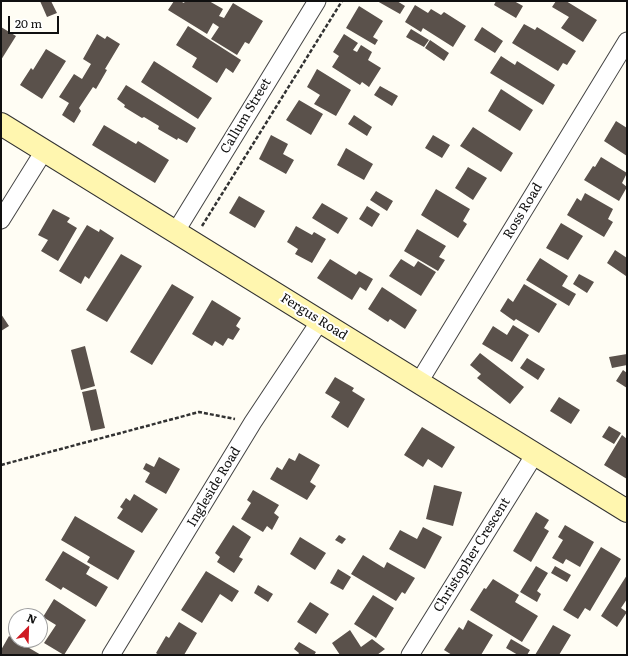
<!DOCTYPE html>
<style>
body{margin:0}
#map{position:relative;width:628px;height:656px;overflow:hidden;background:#fffdf4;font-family:Literata,serif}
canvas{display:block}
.frame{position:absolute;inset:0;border:2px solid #101010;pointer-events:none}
.north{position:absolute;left:8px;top:608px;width:40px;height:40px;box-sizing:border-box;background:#fff;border:1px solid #9f9f9f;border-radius:50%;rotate:23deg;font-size:11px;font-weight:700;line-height:16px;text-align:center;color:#101010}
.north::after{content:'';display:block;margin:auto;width:14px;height:18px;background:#cf1a23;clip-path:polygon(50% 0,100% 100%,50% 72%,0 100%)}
.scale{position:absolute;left:8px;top:16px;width:51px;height:18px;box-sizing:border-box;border:2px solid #101010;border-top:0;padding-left:5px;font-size:12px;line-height:14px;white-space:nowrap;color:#101010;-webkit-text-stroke:3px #fff;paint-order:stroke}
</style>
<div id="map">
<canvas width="628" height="656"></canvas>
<div class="frame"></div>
<div class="north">N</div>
<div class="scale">20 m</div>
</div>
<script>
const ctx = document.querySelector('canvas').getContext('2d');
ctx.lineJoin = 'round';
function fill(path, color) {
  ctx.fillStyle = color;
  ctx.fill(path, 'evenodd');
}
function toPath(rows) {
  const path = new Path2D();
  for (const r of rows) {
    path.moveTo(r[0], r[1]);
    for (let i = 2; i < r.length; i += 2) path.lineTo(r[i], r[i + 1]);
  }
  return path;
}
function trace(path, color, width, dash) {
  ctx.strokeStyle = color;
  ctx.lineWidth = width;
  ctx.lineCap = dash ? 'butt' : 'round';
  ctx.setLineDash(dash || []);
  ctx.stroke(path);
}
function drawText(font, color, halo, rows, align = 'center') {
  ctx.font = font + ' Literata,serif';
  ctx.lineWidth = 4;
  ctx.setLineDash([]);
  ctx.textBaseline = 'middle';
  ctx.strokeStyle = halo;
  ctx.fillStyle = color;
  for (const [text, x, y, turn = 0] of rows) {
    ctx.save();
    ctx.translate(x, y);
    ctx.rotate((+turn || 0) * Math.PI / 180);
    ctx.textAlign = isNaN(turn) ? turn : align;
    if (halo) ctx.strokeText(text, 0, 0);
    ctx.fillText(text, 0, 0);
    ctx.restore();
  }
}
fill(toPath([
 [40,1,51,1,57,13,47,17],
 [174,1,180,1,184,3,185,1,209,1,223,9,219,16,224,18,233,3,263,21,249,44,245,42,237,55,211,39,219,27,213,23,207,34,168,10],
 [377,1,397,1,405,6,400,14],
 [496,1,514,1,523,6,516,18,494,5],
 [556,1,566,1,597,20,583,42,561,28,569,17,552,7],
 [415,5,428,13,431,9,441,15,444,12,466,26,453,47,423,28,421,32,405,22],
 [359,6,383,21,373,37,378,40,375,45,346,28],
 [524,24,535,30,537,27,576,51,567,65,563,63,558,71,512,43],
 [188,26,241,60,233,73,226,68,217,83,192,67,197,58,176,45],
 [1,27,16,36,1,60],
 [482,27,503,41,495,53,474,40],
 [411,29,429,40,424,47,406,37],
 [97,34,105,39,107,36,120,44,105,69,107,70,96,89,93,87,79,108,81,111,74,123,62,115,69,103,59,97,74,74,82,79,91,64,83,59],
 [344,34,358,43,353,50,357,52,361,45,372,52,368,60,381,68,369,87,362,82,360,85,332,67,339,56,333,52],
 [430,40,449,53,444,61,425,48],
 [46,49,66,61,42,99,20,85,31,68,33,70],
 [501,56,515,65,517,61,555,85,543,105,490,73],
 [154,61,212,98,198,119,141,82],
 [317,69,351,90,336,116,314,104,320,95,307,87],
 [126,85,196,128,187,143,178,138,177,140,158,129,159,126,144,117,142,118,124,107,125,105,117,99],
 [380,86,398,96,392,106,374,95],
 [501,89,533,110,520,131,488,111],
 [299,100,323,114,311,135,286,120],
 [354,115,372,127,367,136,348,124],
 [616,121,627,128,627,156,604,141],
 [104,125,136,144,138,141,169,160,155,183,92,145],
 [473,127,513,153,501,172,460,146],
 [271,135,288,144,283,154,294,160,286,174,259,159],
 [433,135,450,145,442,158,425,148],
 [346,148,373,164,364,180,337,165],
 [601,157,627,173,622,183,627,187,619,201,584,180,593,166,595,167],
 [468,167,487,178,473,200,455,188],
 [436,189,470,209,463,221,467,224,458,238,421,215],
 [376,191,393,201,387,211,370,200],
 [585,193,613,209,608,219,613,222,604,237,567,215,577,198,581,201],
 [239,196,265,211,255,228,229,213],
 [322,203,348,218,338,234,312,218],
 [367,206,380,214,372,227,359,219],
 [53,209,70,218,67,222,77,228,58,261,41,251,48,240,38,235],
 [561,223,583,236,568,260,546,248],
 [87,225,99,232,100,229,114,238,89,279,85,276,81,284,59,271],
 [296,226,312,235,314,232,326,239,312,263,295,254,298,249,287,242],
 [417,229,446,246,439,257,445,260,438,271,404,251],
 [615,250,627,258,627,273,626,276,607,263],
 [121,254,142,266,107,322,86,310],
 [540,258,568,276,562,286,576,294,569,306,526,280],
 [330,259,356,275,359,271,373,279,366,291,360,287,352,300,317,278],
 [401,259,414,267,418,261,436,272,421,296,389,276],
 [579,274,594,282,587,293,573,284],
 [172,284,194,297,152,365,130,352],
 [524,284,557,304,539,333,516,319,514,321,500,311,508,298,513,302],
 [382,287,417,310,405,329,390,319,388,322,368,309],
 [212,300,241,318,236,326,240,329,233,340,228,338,223,346,215,341,212,346,192,334],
 [1,314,9,326,1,331],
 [513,325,529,335,512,362,482,344,493,326,507,335],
 [85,346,95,386,81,390,71,350],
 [480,353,524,387,510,404,477,378,481,374,470,365],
 [627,354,627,365,612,368,609,357],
 [527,358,545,369,538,380,520,368],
 [623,370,627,373,627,388,616,381],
 [335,377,354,388,352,391,365,399,348,428,331,417,340,402,325,393],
 [96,389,105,428,91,431,82,392],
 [559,397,580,410,571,424,550,411],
 [609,426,621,433,614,444,602,437],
 [422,427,455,447,442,468,428,459,423,467,404,455],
 [622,435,627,439,627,479,604,465],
 [299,453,320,465,310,482,316,486,307,500,270,479,277,467,282,470,289,458,295,461],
 [159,457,180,469,166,494,145,482,150,473,143,469,146,463,154,467],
 [434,485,462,492,453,526,426,519],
 [253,490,279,505,274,513,279,517,272,530,267,526,263,532,241,519,251,503,247,500],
 [134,494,158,509,142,533,117,518,123,509,120,507,126,498,130,501],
 [536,512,549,520,544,528,549,531,531,562,513,551],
 [75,516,135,551,118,580,87,562,90,557,61,540],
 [233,525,251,537,239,557,243,559,234,573,217,562,220,557,215,553],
 [565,525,594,542,580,567,566,559,563,564,552,558,563,540,558,537],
 [423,527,442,537,425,569,389,549,400,530,417,539],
 [339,535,346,539,342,544,335,540],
 [300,537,326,553,315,570,290,554],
 [601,547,621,559,590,611,585,608,578,619,563,610],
 [63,551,90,567,86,574,108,587,96,607,63,587,61,590,45,580],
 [363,555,384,568,387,562,415,578,405,594,402,592,396,601,351,574],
 [536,566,548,573,537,591,541,594,537,602,520,592],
 [555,566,571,575,567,582,551,573],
 [338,569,351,577,343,590,330,583],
 [206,571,239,591,232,602,220,594,202,623,181,610],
 [627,575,627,599,621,608,627,612,617,627,601,616],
 [493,579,519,595,515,602,538,616,522,642,470,610,484,588,486,589],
 [258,585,273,594,268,602,254,593],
 [373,595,394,608,376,638,354,624],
 [54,599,86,620,64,655,44,643,56,625,43,617],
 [310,602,329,614,316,634,297,622],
 [468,620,493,635,481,655,452,655,444,650,459,627,463,630],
 [179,622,197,633,184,655,159,655,156,653,166,636,169,638],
 [553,625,571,635,559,655,535,655],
 [350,630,361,647,372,639,385,649,377,655,340,655,332,643],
 [9,636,41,655,1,655,1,650],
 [511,639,530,650,527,655,518,655,506,648],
 [299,642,316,652,314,655,298,655,299,653,294,649]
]), '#5a514b');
const street = toPath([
 [1,220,44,151],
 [176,231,317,1],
 [419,382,627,41],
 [111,655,253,422,320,321],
 [410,655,535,454]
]);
const secondary = toPath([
 [1,124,627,511]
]);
trace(street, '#434343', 19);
trace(secondary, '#323232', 24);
trace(toPath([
 [202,226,342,1],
 [1,465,199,412,235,419]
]), '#323232', 2.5, [4, 2]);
trace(street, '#fff', 17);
trace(secondary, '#fff6af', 22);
drawText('13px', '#101010', '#fff', [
 ["Callum Street",246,116,-59],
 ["Ross Road",523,211,-59],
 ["Fergus Road",314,317,32],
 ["Ingleside Road",214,487,-59],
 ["Christopher Crescent",472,555,-58]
]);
</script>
